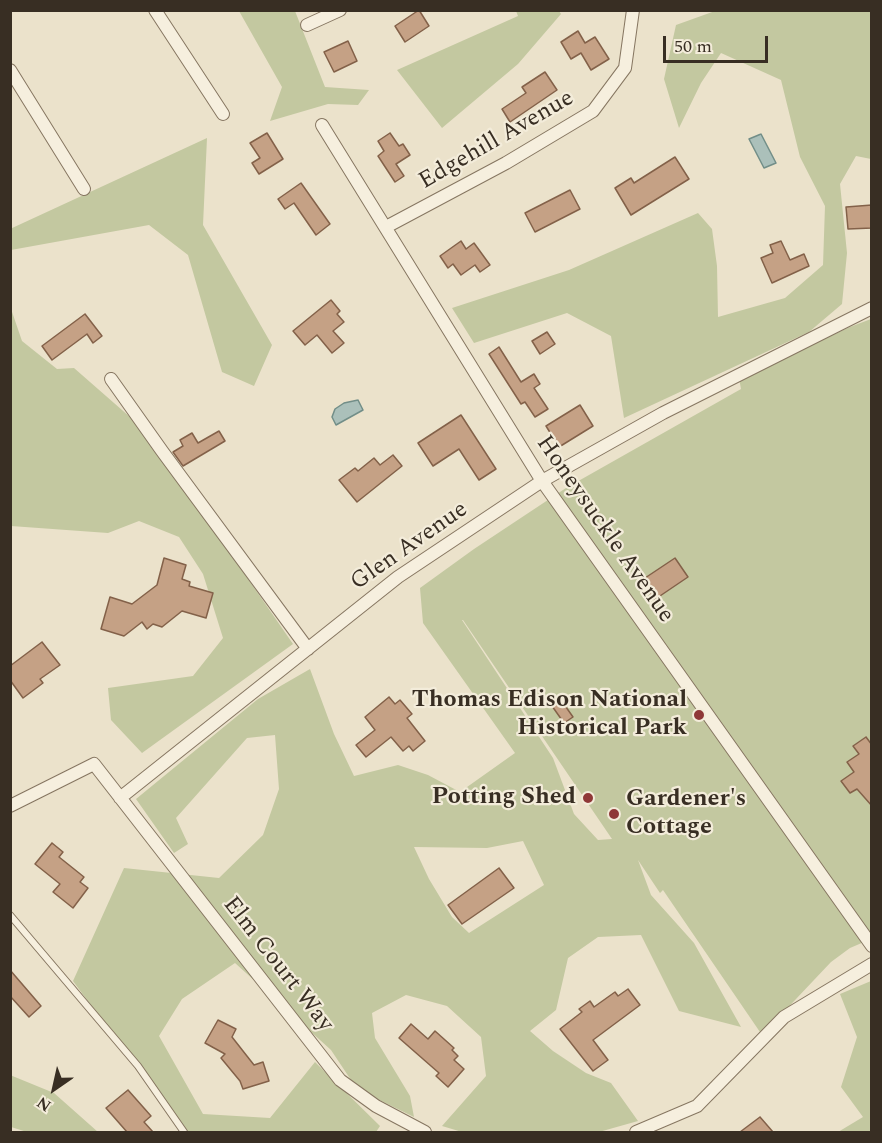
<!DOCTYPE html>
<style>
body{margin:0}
#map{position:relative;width:882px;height:1143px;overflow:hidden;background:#ebe2cb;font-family:Spectral,serif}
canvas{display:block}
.frame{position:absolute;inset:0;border:12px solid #382e23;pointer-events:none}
.north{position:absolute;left:24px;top:1059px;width:60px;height:60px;-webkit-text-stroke:4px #f3ecda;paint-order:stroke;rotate:214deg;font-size:16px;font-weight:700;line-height:24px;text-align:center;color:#382e23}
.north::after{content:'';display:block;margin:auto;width:21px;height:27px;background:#382e23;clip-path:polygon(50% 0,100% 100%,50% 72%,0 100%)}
.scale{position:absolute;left:663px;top:36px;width:105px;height:27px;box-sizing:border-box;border:3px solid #382e23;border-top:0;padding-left:8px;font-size:18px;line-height:21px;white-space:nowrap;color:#382e23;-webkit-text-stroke:4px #f3ecda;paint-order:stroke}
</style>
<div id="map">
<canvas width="882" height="1143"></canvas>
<div class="frame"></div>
<div class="north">N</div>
<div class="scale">50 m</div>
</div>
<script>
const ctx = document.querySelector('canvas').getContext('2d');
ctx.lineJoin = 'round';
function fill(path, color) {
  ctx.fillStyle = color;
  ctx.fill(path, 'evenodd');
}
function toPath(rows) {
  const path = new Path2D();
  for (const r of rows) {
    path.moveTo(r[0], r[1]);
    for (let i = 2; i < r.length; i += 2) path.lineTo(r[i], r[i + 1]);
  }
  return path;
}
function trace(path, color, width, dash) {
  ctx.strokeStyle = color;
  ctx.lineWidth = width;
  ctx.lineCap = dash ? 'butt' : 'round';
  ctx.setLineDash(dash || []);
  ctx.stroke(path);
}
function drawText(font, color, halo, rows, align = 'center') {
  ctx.font = font + ' Spectral,serif';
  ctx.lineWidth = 4.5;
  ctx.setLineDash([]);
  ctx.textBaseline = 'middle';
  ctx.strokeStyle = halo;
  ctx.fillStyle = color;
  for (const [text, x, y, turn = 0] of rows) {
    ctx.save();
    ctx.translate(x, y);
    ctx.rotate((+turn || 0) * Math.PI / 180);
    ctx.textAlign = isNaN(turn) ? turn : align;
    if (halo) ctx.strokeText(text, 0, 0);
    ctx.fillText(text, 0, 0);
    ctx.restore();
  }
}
fill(toPath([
 [239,11,295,11,325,87,369,90,358,105,328,104,270,121,282,87],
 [516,11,559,11,561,14,518,64,442,128,397,70,518,16],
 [715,11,871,11,871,159,856,156,840,184,847,253,842,304,809,332,624,418,611,336,567,313,474,343,452,308,569,270,698,213,712,229,717,266,718,317,785,298,823,265,825,206,800,157,781,80,721,53,701,83,679,128,664,79,676,25],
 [207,138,203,225,272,345,254,386,222,372,188,255,149,225,11,250,10,229],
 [10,306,22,341,57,369,74,368,146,431,293,644,142,753,111,720,108,688,193,676,223,638,203,574,179,537,139,521,108,533,11,526],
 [871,319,871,939,850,948,831,962,762,1035,663,890,660,893,638,860,651,895,694,943,741,1027,679,1011,641,935,598,937,568,958,556,1010,530,1031,553,1051,586,1073,611,1083,638,1121,599,1132,462,1132,442,1126,486,1076,481,1037,447,1006,406,995,372,1013,375,1038,410,1096,414,1117,357,1089,331,1050,235,963,182,999,159,1036,203,1114,270,1118,315,1062,380,1126,376,1132,184,1132,73,981,124,868,219,878,263,835,279,789,275,735,247,738,176,818,188,844,174,853,136,799,258,699,310,669,334,734,354,776,398,765,428,775,460,792,515,753,423,623,420,588,474,549,566,488,741,389,739,378,850,327],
 [462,620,463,620,612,839,598,840,574,814,553,758],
 [523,841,544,885,469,933,452,917,429,879,414,847,487,848],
 [871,981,871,1132,838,1132,863,1117,841,1087,857,1037,840,994],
 [10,1075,54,1093,98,1132,27,1132,11,1127]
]), '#c3c8a0');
const water = toPath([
 [761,134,776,163,764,168,749,139,761,134],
 [358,400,363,410,336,425,332,417,335,409,344,403,358,400]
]);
fill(water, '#abc0ba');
trace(water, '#728e88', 1.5);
const building = toPath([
 [419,10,429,26,405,42,395,26,419,10],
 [578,31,585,43,595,37,609,59,591,70,581,53,571,59,561,42,578,31],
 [348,41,357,61,334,72,324,52,348,41],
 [545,72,557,90,510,122,502,109,526,93,522,87,545,72],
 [267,133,283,159,259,174,252,163,260,158,250,143,267,133],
 [390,133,399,146,403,144,410,155,396,164,404,176,395,182,378,156,384,151,378,141,390,133],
 [675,157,689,179,631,215,615,188,631,178,634,183,675,157],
 [301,183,330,224,316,235,294,203,285,209,278,199,301,183],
 [570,190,580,209,535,232,525,213,570,190],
 [872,205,872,228,848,229,846,207,872,205],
 [461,241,466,249,474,243,490,265,480,272,475,265,461,275,453,264,448,268,440,256,461,241],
 [781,241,790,260,804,254,809,266,772,283,761,258,773,253,770,245,781,241],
 [331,300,340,311,337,314,344,322,333,331,344,343,332,353,317,335,305,345,293,331,331,300],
 [85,314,102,336,93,343,87,334,52,360,42,346,85,314],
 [547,332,555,344,540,354,532,341,547,332],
 [499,347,521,382,534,374,540,384,534,388,548,409,535,417,525,402,521,404,489,354,499,347],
 [580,405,593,426,559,447,546,426,580,405],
 [461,415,496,469,479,480,459,449,433,466,418,443,461,415],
 [219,431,225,441,183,466,173,452,183,446,180,440,192,433,198,443,219,431],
 [393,455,402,466,357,502,339,480,355,468,358,471,374,458,380,465,393,455],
 [164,558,186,565,182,579,190,582,189,586,213,593,206,618,182,611,162,627,153,624,147,629,142,622,124,636,101,629,110,597,132,604,157,585,164,558],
 [675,558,688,577,654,600,642,580,675,558],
 [42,642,60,665,40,679,43,683,23,698,10,680,10,666,42,642],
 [389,697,395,704,400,700,412,714,407,718,425,741,413,751,409,746,403,751,391,737,366,757,356,745,375,730,365,717,389,697],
 [561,700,573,717,564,723,552,706,561,700],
 [866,737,872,745,872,806,857,789,850,793,841,781,854,772,847,762,859,754,853,746,866,737],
 [52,843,63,852,59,857,84,877,80,882,88,888,73,908,53,892,60,884,35,864,52,843],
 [499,868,514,888,462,924,448,905,499,868],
 [10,970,41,1006,29,1017,10,996,10,970],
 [628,989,640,1005,593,1040,608,1060,593,1071,560,1029,582,1012,579,1009,590,1001,594,1007,615,992,618,996,628,989],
 [218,1020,236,1029,232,1037,254,1065,263,1062,269,1081,243,1089,240,1081,221,1058,225,1054,205,1043,218,1020],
 [411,1024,428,1039,435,1031,454,1048,452,1050,458,1056,454,1060,464,1069,448,1087,436,1076,439,1073,399,1038,411,1024],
 [128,1090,151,1116,144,1122,153,1132,127,1132,106,1108,128,1090],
 [760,1117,773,1132,740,1132,760,1117]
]);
fill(building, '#c5a185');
trace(building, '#836149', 1.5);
const lane = toPath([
 [10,915,138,1066,184,1132]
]);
const street = toPath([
 [155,10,223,114],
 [307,25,340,10],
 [10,70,84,189],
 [322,125,542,481,872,946],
 [386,227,506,163,593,111,625,68,633,10],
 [111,379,162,451,308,649],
 [120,798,398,577,542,481,663,413,872,308],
 [10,806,94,764,340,1080,376,1106,425,1132],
 [636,1132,697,1106,784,1017,872,964]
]);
trace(lane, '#867661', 8);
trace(street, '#867661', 14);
trace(lane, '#f6efde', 6);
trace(street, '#f6efde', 12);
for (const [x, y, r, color] of [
 [699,715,6,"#8f3837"],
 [588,798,6,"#8f3837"],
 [614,814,6,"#8f3837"]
]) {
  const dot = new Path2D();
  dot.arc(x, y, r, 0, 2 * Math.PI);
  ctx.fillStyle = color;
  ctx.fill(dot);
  trace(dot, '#f3ecda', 2);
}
drawText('24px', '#382e23', '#f3ecda', [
 ["Edgehill Avenue",497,141,-30],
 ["Honeysuckle Avenue",604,530,55],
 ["Glen Avenue",410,547,-35],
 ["Elm Court Way",277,965,52]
]);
drawText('bold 24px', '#382e23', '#f3ecda', [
 ["Thomas Edison National",687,701],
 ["Historical Park",687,729],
 ["Potting Shed",576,798],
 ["Gardener's",626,800,"left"],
 ["Cottage",626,828,"left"]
], 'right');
</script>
